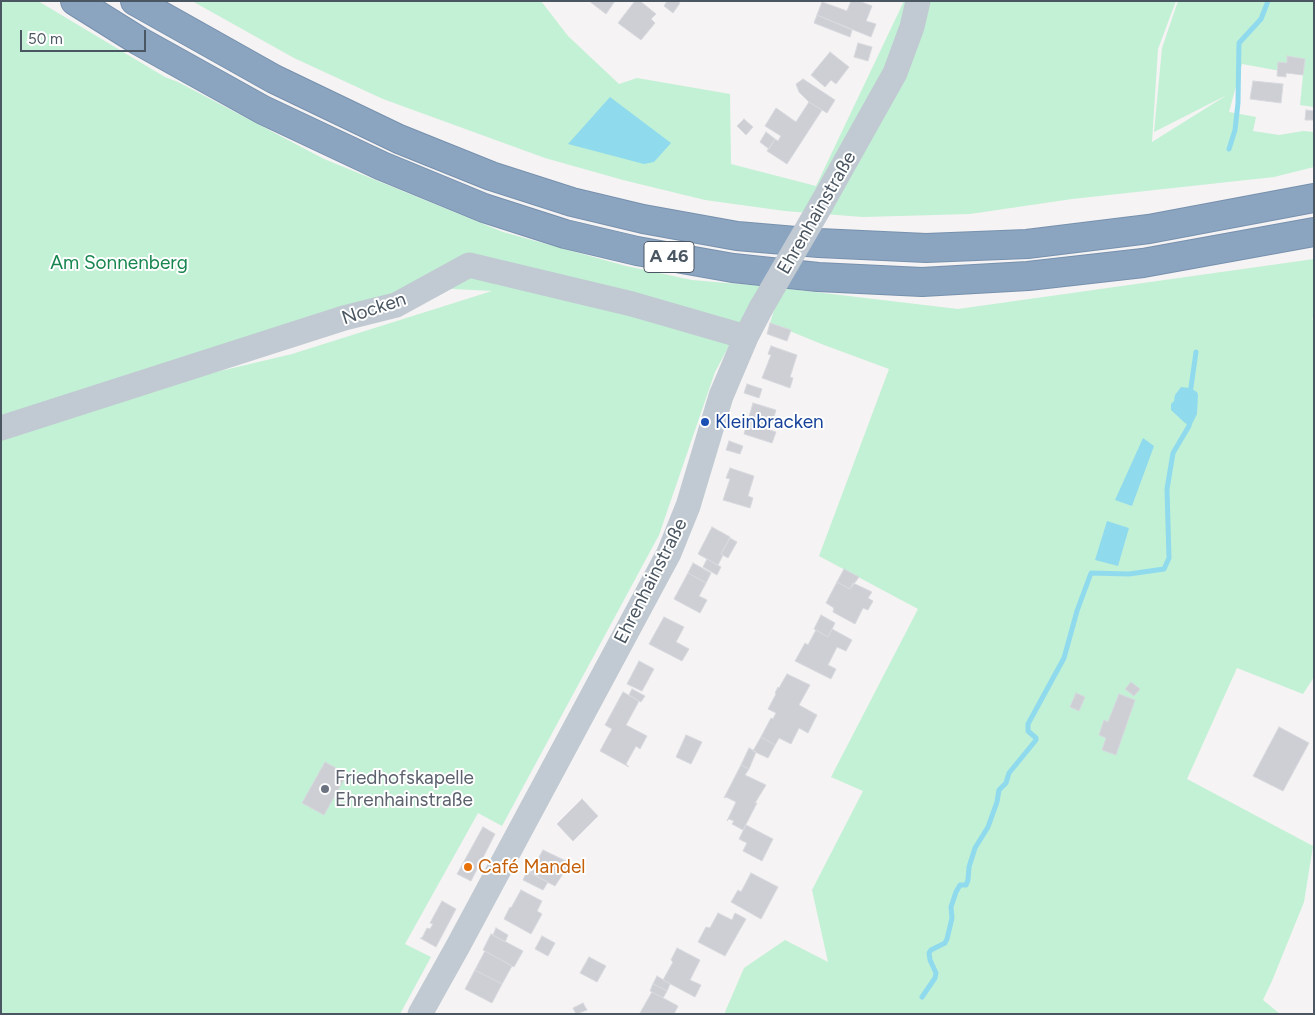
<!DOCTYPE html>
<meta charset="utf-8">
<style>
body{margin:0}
#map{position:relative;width:1315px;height:1015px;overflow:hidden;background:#f5f3f3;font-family:Figtree,sans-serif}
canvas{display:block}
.frame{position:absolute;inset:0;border:2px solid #4a5661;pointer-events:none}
.scale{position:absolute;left:20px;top:30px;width:126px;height:22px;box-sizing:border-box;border:2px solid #4a5661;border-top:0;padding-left:6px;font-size:15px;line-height:18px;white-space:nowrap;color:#4a5661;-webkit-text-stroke:4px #fff;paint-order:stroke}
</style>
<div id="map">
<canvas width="1315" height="1015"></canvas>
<div class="frame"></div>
<div class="scale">50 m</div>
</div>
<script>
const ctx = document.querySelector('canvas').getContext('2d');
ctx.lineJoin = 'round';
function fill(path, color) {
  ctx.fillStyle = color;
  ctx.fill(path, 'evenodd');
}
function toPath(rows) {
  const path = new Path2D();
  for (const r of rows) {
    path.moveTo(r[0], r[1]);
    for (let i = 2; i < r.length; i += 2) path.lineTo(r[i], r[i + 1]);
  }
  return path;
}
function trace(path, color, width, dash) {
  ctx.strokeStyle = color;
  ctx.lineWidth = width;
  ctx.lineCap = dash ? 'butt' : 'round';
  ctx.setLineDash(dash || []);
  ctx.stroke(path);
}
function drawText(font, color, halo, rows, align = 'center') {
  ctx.font = font + ' Figtree,sans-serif';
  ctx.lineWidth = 4;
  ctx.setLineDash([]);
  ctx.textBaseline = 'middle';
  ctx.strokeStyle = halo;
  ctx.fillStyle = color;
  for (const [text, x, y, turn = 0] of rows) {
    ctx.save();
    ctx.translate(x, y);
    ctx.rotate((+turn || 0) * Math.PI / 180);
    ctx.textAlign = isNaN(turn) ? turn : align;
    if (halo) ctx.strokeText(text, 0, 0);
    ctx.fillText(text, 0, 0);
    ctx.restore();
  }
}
fill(toPath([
 [1,1,38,1,165,77,178,82,324,159,503,232,626,266,692,280,761,286,715,372,659,535,502,826,478,813,405,944,431,957,400,1014,1,1014,1,433,157,386,292,354,492,291,415,287,1,423],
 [192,1,541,1,568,36,619,84,637,78,730,94,731,164,816,186,904,1,1176,1,1158,49,1152,142,1227,95,1154,132,1162,48,1178,1,1314,1,1314,107,1300,105,1303,75,1242,64,1229,112,1256,117,1253,131,1279,135,1303,131,1314,132,1314,167,1274,177,1072,199,970,214,863,217,785,211,705,200,623,180,545,158,383,99,294,58],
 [1314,259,1314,318,1312,318,1314,322,1314,677,1303,694,1237,668,1187,779,1313,846,1304,902,1272,981,1263,1000,1280,1014,726,1014,725,1012,744,968,785,940,828,962,812,890,863,791,831,777,918,609,819,556,889,369,824,345,770,323,781,288,958,309]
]), '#c3f1d5');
fill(toPath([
 [610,97,671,143,654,162,644,164,568,144],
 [1181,387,1190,388,1197,392,1198,395,1197,414,1191,426,1185,423,1171,410,1171,404,1174,401,1175,395],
 [1143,438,1154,446,1132,506,1115,500],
 [1107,521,1129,528,1118,566,1095,560]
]), '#90daee');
trace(toPath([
 [1229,149,1235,130,1238,103,1239,43,1261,19,1268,1],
 [1190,394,1196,352],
 [922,997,935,978,936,973,930,960,929,953,931,950,945,943,947,939,952,918,951,907,956,892,960,885,966,885,968,880,969,867,975,848,988,827,997,802,999,790,1006,783,1009,773,1036,740,1036,738,1028,731,1028,724,1064,658,1077,611,1091,573,1129,574,1164,569,1169,558,1167,489,1173,453,1189,426,1189,420]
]), '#90daee', 5);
const building = toPath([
 [589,1,615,1,606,14,589,1],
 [635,1,640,1,656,14,651,19,655,23,641,40,618,23,635,1],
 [667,1,677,1,680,3,673,13,664,6,667,1],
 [851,1,859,1,872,6,866,21,876,24,871,37,817,15,822,2,847,11,851,1],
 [817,15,852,30,850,37,814,23,817,15],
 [858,43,872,47,868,61,854,57,858,43],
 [830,52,849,67,836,84,831,80,825,87,811,75,830,52],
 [1287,56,1305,59,1303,75,1286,73,1286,77,1277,76,1278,62,1287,63,1287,56],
 [803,79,835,100,827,113,809,102,799,92,796,84,803,79],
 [1253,81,1283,84,1281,103,1250,99,1253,81],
 [809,102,822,110,787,164,767,151,775,139,778,141,781,136,765,126,776,108,796,122,809,102],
 [1306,110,1314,111,1314,120,1305,120,1306,110],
 [744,119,753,127,746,135,737,126,744,119],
 [766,132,775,139,769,149,760,142,766,132],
 [770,323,791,330,787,341,767,334,770,323],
 [771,346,797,355,790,377,793,378,790,388,762,378,771,355,768,354,771,346],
 [747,384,762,389,759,398,744,393,747,384],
 [753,403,776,410,770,430,776,432,772,443,744,434,753,403],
 [729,441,743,446,740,454,726,450,729,441],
 [730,468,754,476,748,496,753,498,750,508,723,500,730,479,726,478,730,468],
 [712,527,730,537,721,554,723,555,718,565,698,554,712,527],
 [730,538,737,542,728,558,721,554,730,538],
 [707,559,721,567,717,575,703,567,707,559],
 [693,563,711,573,706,583,688,573,693,563],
 [844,569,859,577,850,589,837,582,844,569],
 [688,573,706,583,699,596,707,600,700,613,674,599,688,573],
 [837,582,850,589,853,583,872,592,868,598,873,601,868,610,863,608,855,624,833,612,834,608,826,603,837,582],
 [821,615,835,623,828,637,814,629,821,615],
 [664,617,684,627,676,642,689,649,682,661,649,644,664,617],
 [832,629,852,640,846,651,837,647,828,665,836,669,831,679,795,661,805,643,808,645,816,630,828,637,832,629],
 [639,661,654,669,642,691,627,684,639,661],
 [787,674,810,685,799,705,817,715,808,733,799,728,791,744,779,738,775,745,761,737,771,718,773,719,776,713,768,709,776,694,775,693,778,687,779,688,787,674],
 [1131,682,1140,689,1134,696,1125,689,1131,682],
 [632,689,645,696,641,702,629,695,632,689],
 [623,692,639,701,626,725,647,736,640,749,636,746,626,764,629,767,600,751,612,729,605,725,623,692],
 [1076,693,1085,697,1079,711,1070,707,1076,693],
 [1119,694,1135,700,1116,755,1102,750,1106,738,1099,735,1104,720,1108,722,1119,694],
 [1279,727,1309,743,1283,791,1253,776,1279,727],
 [686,735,702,742,691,764,676,757,686,735],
 [761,737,775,745,768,758,753,751,761,737],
 [749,748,756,752,749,769,741,765,749,748],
 [325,762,347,774,324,815,302,803,325,762],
 [741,765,749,769,745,775,766,785,755,803,757,803,743,830,732,824,734,821,729,819,727,821,736,802,726,797,724,798,741,765],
 [582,799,598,816,573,841,557,824,582,799],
 [746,825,773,839,762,861,743,851,747,843,739,839,746,825],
 [483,827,495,834,471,881,457,874,483,827],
 [543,850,570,863,555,886,530,873,543,850],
 [527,871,548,882,543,890,523,880,527,871],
 [751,873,778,887,761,919,731,902,738,890,741,892,751,873],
 [521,890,542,901,537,911,542,914,531,934,504,919,510,907,511,908,521,890],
 [442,901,456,909,436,947,420,938,422,938,427,928,430,929,433,924,430,923,442,901],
 [718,913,732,920,735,913,746,919,725,956,698,942,706,927,710,928,718,913],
 [496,928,508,935,505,942,493,935,496,928],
 [491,934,523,951,514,967,483,950,491,934],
 [542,936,555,943,548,956,535,949,542,936],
 [677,948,700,960,690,980,701,985,695,997,663,980,673,962,671,960,677,948],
 [485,951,512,966,502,984,475,970,485,951],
 [589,957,606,966,597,982,580,973,589,957],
 [475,970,502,984,492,1003,465,989,475,970],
 [657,976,670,984,667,991,653,984,657,976],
 [653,984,667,991,663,998,650,991,653,984],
 [652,992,678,1006,674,1014,640,1013,652,992],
 [583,1003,587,1010,576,1014,573,1008,583,1003]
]);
fill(building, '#cdcfd5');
trace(building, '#d7d9de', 1);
const highway = toPath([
 [75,1,139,41,263,110,382,166,484,208,565,234,637,251,733,268,818,277,922,282,1028,276,1143,263,1314,232],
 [135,1,274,79,399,139,491,176,572,202,643,219,737,236,819,243,926,248,1027,244,1149,229,1314,198]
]);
trace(highway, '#7690ad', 30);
trace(toPath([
 [821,205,895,73,912,27,918,1],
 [1,428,344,318,396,305,469,265,632,304,746,337],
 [420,1014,458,946,669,553,688,506,721,396,746,337,761,308]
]), '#c1cad2', 25);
trace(highway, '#8ba5c1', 28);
trace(toPath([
 [761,308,821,205]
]), '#c1cad2', 25);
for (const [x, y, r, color] of [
 [705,422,5,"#1a4fb4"],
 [325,789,5,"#6b7280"],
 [468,867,5,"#e8710a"]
]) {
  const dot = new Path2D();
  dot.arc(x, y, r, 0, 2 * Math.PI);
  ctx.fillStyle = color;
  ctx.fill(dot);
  trace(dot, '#fff', 2);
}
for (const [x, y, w] of [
 [669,257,50]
]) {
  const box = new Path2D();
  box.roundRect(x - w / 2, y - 15.5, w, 31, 4);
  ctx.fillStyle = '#fff';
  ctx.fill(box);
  trace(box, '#4a5661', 1);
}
drawText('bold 18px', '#4a5661', null, [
 ["A 46",669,257]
]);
drawText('19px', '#4a5661', '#fff', [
 ["Ehrenhainstraße",817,213,-60],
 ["Nocken",374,309,-18],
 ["Ehrenhainstraße",651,581,-63]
]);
drawText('19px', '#17864f', '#fff', [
 ["Am Sonnenberg",119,263]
]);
drawText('19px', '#164399', '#fff', [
 ["Kleinbracken",715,422]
], 'left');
drawText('19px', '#5b616d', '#fff', [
 ["Friedhofskapelle",335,778],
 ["Ehrenhainstraße",335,800]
], 'left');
drawText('19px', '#c56008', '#fff', [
 ["Café Mandel",478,867]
], 'left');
</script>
